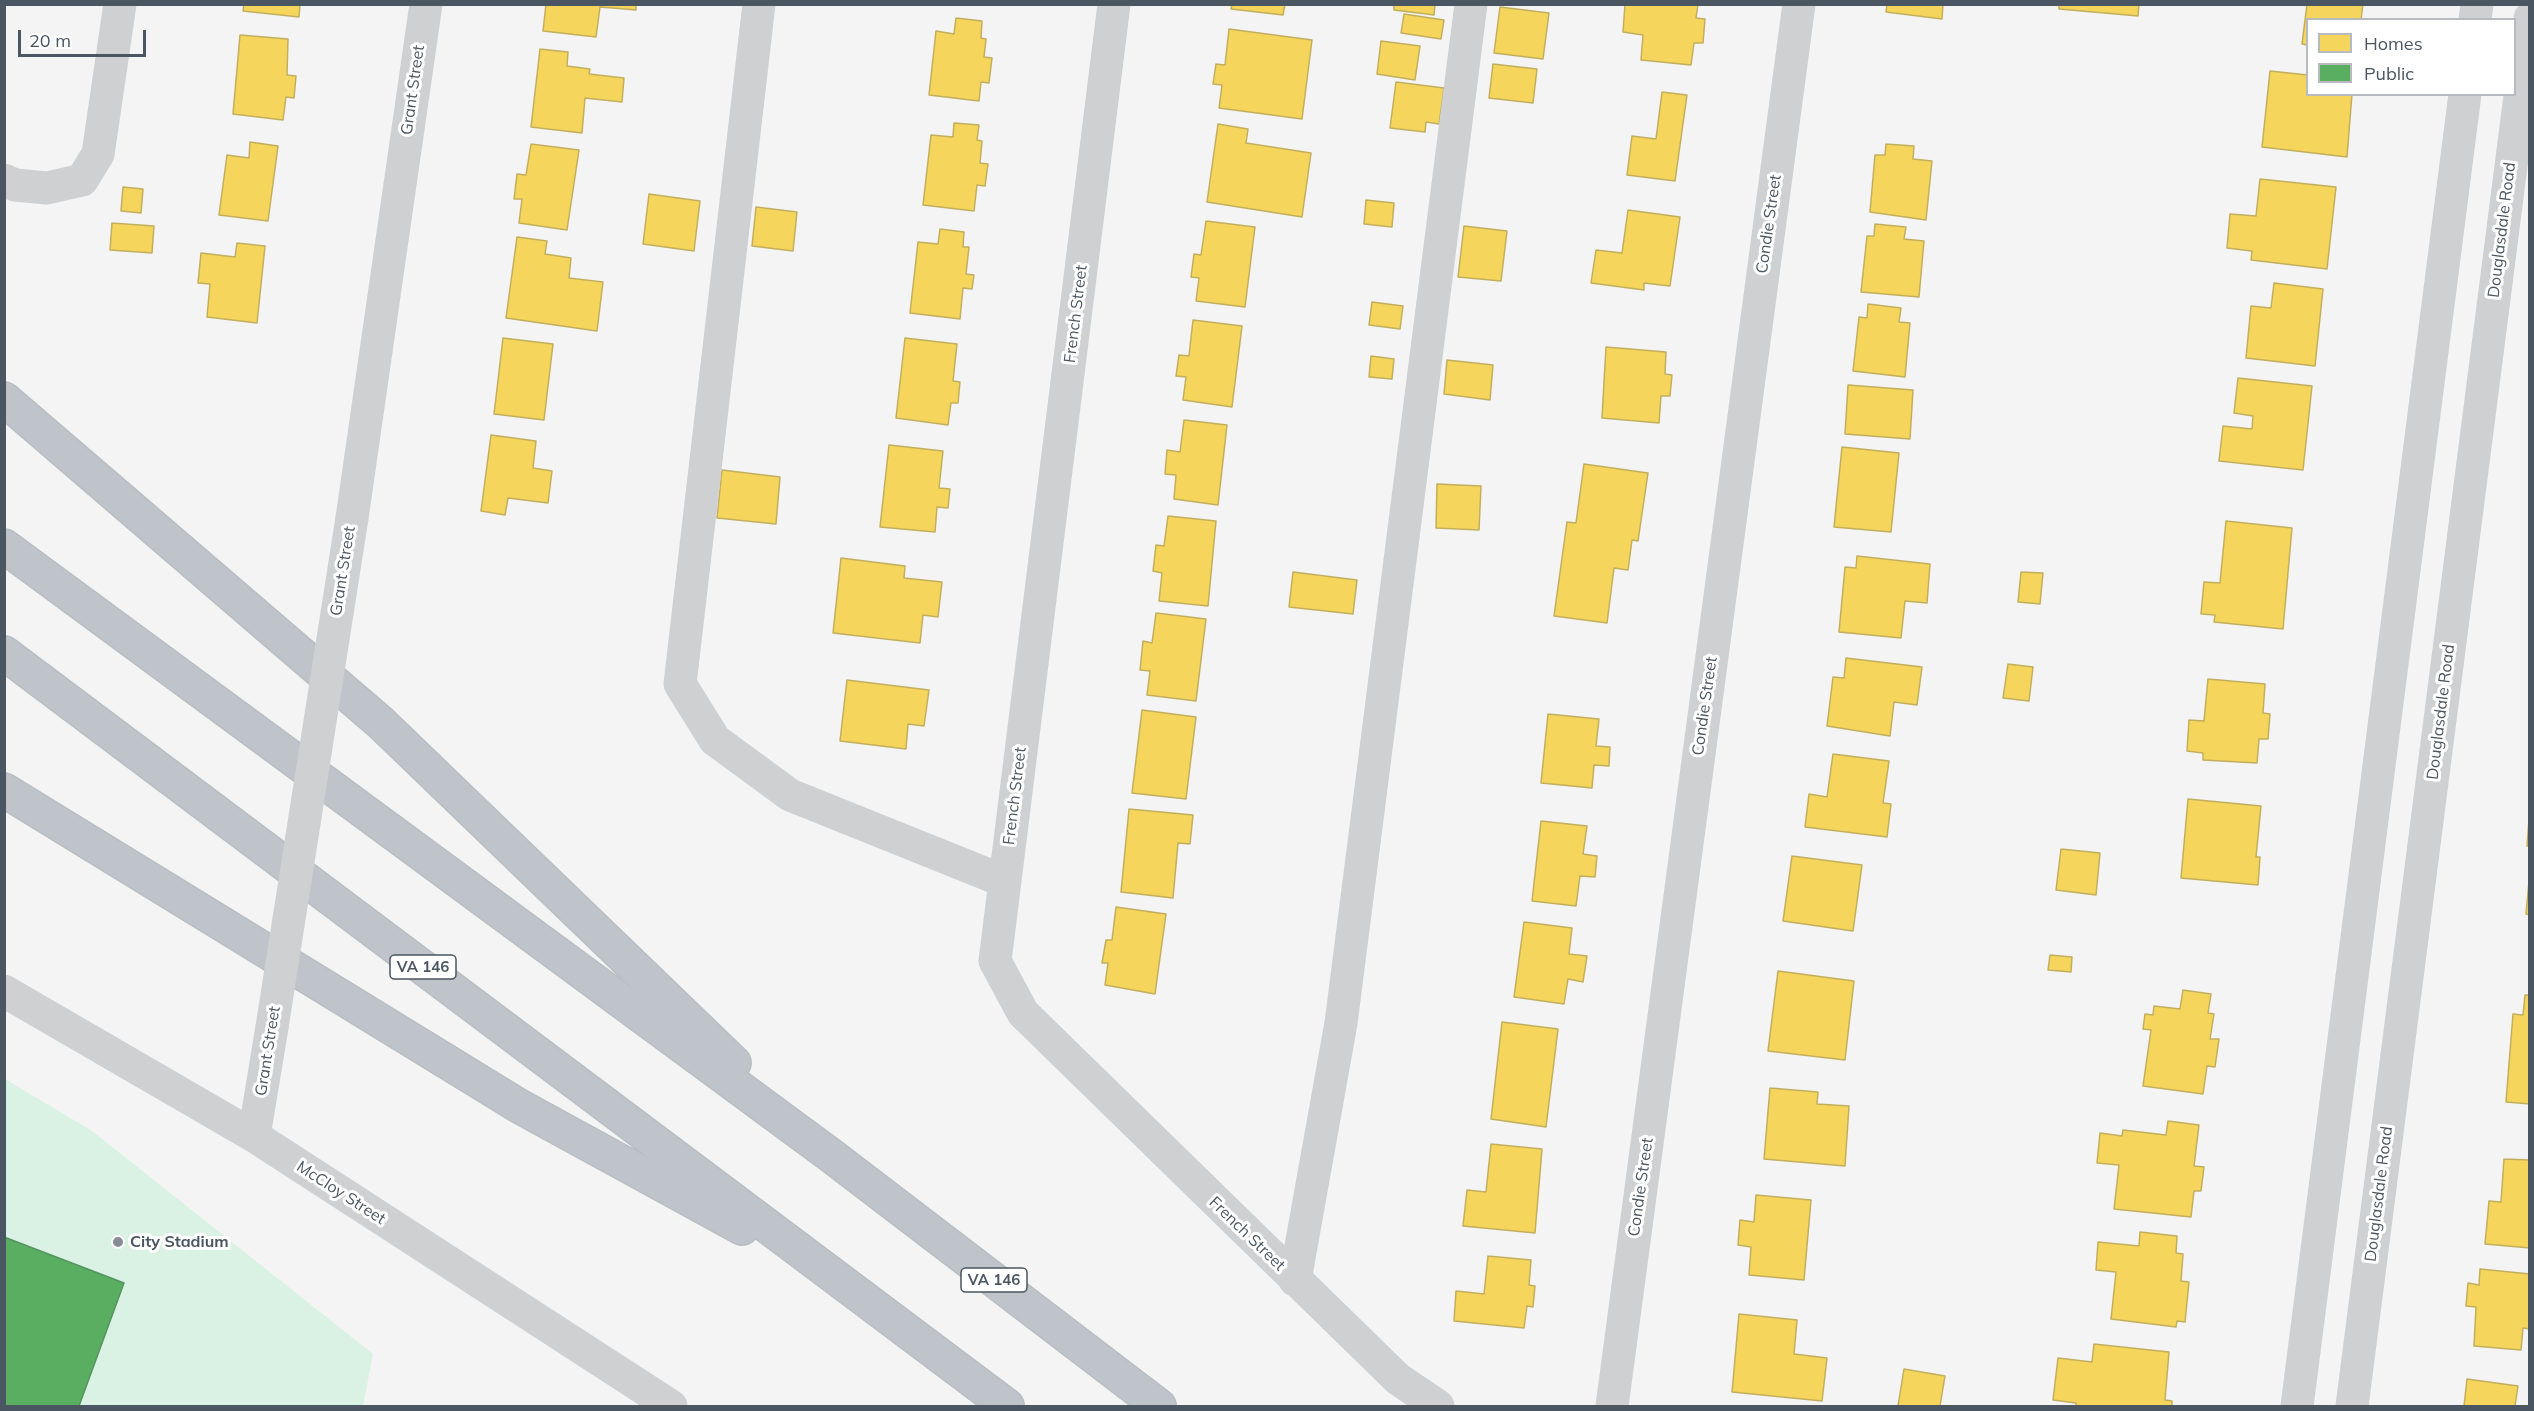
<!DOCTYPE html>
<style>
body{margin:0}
#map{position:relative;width:2534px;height:1411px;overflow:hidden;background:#f4f4f4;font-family:Mulish,sans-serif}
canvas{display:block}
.frame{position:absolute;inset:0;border:6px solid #4a5661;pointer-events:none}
.legend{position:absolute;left:2306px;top:18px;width:210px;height:78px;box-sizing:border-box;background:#fff;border:2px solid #b7bbc0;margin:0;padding:8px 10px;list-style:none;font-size:18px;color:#4a5661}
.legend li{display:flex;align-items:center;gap:12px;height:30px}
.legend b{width:30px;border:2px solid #b7bbc0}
.scale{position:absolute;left:18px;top:30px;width:128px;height:27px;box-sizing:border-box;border:3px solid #4a5661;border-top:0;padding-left:8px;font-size:18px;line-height:21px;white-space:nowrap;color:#4a5661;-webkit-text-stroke:4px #fff;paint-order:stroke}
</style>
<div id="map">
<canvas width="2534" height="1411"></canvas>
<div class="frame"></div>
<ul class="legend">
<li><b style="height:16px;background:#f6d55c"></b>Homes</li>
<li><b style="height:16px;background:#5aae61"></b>Public</li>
</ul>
<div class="scale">20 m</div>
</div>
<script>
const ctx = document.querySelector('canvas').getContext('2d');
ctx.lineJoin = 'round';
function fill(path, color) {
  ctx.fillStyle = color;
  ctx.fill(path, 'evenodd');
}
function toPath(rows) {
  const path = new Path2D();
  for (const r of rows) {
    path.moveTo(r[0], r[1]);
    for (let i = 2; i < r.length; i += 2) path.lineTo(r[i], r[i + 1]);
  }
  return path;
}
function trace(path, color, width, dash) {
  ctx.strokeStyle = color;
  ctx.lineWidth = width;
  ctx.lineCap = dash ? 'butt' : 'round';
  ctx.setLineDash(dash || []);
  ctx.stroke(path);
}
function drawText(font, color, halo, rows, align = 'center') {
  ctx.font = font + ' Mulish,sans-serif';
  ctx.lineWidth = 6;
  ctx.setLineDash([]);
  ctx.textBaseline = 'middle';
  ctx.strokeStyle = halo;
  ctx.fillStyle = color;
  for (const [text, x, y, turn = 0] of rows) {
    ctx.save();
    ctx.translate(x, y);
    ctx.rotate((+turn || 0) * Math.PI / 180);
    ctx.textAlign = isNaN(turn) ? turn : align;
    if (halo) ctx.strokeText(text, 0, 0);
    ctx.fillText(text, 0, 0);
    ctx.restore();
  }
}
fill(toPath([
 [5,1079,92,1131,373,1354,363,1406,5,1406]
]), '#d9f2e3');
const homes = toPath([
 [244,4,300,4,299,17,243,11,244,4],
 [546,4,636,4,636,10,600,7,596,37,543,31,546,4],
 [1232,4,1285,4,1283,15,1231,9,1232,4],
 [1394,4,1435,4,1434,15,1394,10,1394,4],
 [1625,4,1698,4,1696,18,1705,19,1703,43,1694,43,1691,65,1641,60,1643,35,1623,32,1625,4],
 [1887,4,1943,4,1942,19,1886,12,1887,4],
 [2059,4,2139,4,2138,16,2059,9,2059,4],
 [2307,4,2363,4,2361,20,2308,20,2308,45,2302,44,2307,4],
 [1500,7,1549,13,1543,59,1494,53,1500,7],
 [1404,14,1444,20,1441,39,1401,33,1404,14],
 [956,18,982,21,981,38,986,39,984,57,992,58,989,83,981,82,979,101,929,95,936,31,954,34,956,18],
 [1229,29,1312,40,1302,119,1219,108,1222,85,1213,84,1216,64,1225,65,1229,29],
 [240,35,288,39,287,75,296,76,294,98,286,97,283,120,233,114,240,35],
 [1381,41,1420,46,1415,80,1377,74,1381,41],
 [540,49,568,52,567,66,590,69,589,74,624,78,622,102,585,98,582,133,531,127,540,49],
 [1493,64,1537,69,1533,103,1489,98,1493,64],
 [2270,71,2308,75,2308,94,2352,94,2347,157,2262,147,2270,71],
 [1396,82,1444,88,1439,124,1426,122,1425,132,1390,128,1396,82],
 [1662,92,1687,95,1675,181,1627,175,1632,136,1656,139,1662,92],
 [954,123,979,125,977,140,982,141,980,163,988,164,985,186,977,185,974,211,923,205,931,135,953,137,954,123],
 [1218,124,1248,129,1246,143,1311,153,1302,217,1207,202,1218,124],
 [250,142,278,146,268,221,219,215,227,155,249,158,250,142],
 [531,144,579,150,567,230,519,223,522,199,514,199,517,174,526,175,531,144],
 [1886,144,1914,146,1913,159,1932,161,1926,220,1870,212,1875,155,1885,155,1886,144],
 [2260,179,2336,187,2327,269,2251,260,2252,251,2227,248,2230,214,2256,216,2260,179],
 [123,187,143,189,141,213,121,211,123,187],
 [649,194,700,201,694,251,643,244,649,194],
 [1366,200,1394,203,1392,227,1364,224,1366,200],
 [756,207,797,212,793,251,752,246,756,207],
 [1628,210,1680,217,1670,286,1644,283,1644,290,1591,283,1596,250,1622,253,1628,210],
 [1206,221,1255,227,1245,307,1196,301,1199,278,1191,277,1194,254,1201,255,1206,221],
 [112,223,154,226,152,253,110,250,112,223],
 [1875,224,1906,227,1904,239,1924,241,1919,297,1861,292,1867,236,1874,236,1875,224],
 [1464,226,1507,231,1501,281,1458,277,1464,226],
 [940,229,964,232,963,247,969,247,966,274,974,275,972,289,963,288,960,319,910,313,918,242,938,244,940,229],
 [517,237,547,241,545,254,571,258,569,278,603,282,597,331,506,318,517,237],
 [237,243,265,246,257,323,207,317,210,284,198,283,201,253,235,257,237,243],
 [2274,283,2323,289,2315,366,2246,358,2251,306,2271,308,2274,283],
 [1372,302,1403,306,1400,329,1369,325,1372,302],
 [1868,304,1901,308,1899,322,1910,323,1905,377,1853,371,1859,317,1867,318,1868,304],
 [1193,320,1242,326,1232,407,1183,400,1186,377,1176,376,1179,355,1189,356,1193,320],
 [503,338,553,344,544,420,494,414,503,338],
 [905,338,957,344,953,381,960,382,958,403,951,403,948,425,896,418,905,338],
 [1606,347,1666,352,1665,374,1672,375,1670,396,1661,396,1659,423,1602,418,1606,347],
 [1371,356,1394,359,1392,379,1369,377,1371,356],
 [1447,360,1493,365,1490,400,1444,394,1447,360],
 [2238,378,2312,386,2303,470,2219,461,2223,426,2252,429,2253,416,2234,413,2238,378],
 [1848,385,1913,390,1910,439,1845,434,1848,385],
 [1184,420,1227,425,1218,505,1174,499,1176,475,1165,474,1167,450,1180,452,1184,420],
 [491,435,536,441,533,468,552,471,548,503,508,498,505,515,481,511,491,435],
 [889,445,943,451,939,488,950,489,948,508,937,507,935,532,880,527,889,445],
 [1842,447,1899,453,1891,532,1834,527,1842,447],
 [1584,464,1648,473,1638,541,1632,540,1628,570,1614,568,1607,623,1554,616,1567,522,1576,523,1584,464],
 [722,470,780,477,776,524,717,518,722,470],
 [1437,484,1481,486,1479,530,1436,528,1437,484],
 [1168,516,1216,521,1208,606,1159,601,1162,573,1153,571,1156,545,1164,546,1168,516],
 [2226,521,2292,528,2283,629,2214,622,2215,615,2201,614,2204,582,2220,583,2226,521],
 [1857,556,1930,564,1927,603,1905,601,1901,638,1839,632,1845,567,1856,568,1857,556],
 [841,558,905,566,904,578,942,582,938,617,923,615,920,643,833,633,841,558],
 [1293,572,1357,580,1353,614,1289,607,1293,572],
 [2021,572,2043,573,2040,604,2018,602,2021,572],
 [1156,613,1206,619,1196,701,1147,695,1150,671,1140,670,1143,641,1152,643,1156,613],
 [1846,658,1922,667,1917,705,1894,702,1890,736,1827,726,1833,677,1844,678,1846,658],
 [2008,664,2033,667,2029,701,2003,698,2008,664],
 [2208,679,2265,684,2263,713,2270,714,2268,739,2259,739,2257,763,2203,760,2203,753,2187,751,2189,720,2204,721,2208,679],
 [847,680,929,690,924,726,908,724,906,749,840,741,847,680],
 [1142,710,1196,717,1186,799,1132,793,1142,710],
 [1548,714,1599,719,1596,746,1610,747,1609,766,1594,765,1592,788,1541,783,1548,714],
 [1833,754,1889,761,1883,803,1891,804,1887,837,1805,827,1809,794,1827,797,1833,754],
 [2188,799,2261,806,2256,857,2260,857,2258,885,2181,878,2188,799],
 [1129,809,1193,815,1190,844,1178,843,1173,898,1121,892,1129,809],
 [2529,819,2530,819,2530,846,2527,846,2529,819],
 [1541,821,1587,826,1583,854,1597,856,1595,877,1580,876,1576,906,1532,901,1541,821],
 [2061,849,2100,853,2096,895,2056,890,2061,849],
 [1792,856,1862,865,1853,931,1783,921,1792,856],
 [2530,870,2530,915,2526,914,2530,870],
 [1116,907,1166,914,1155,994,1105,985,1108,963,1102,963,1106,940,1112,940,1116,907],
 [1524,922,1572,928,1569,954,1587,956,1583,982,1568,979,1564,1004,1514,997,1524,922],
 [2050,955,2072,957,2071,972,2048,970,2050,955],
 [1778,971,1854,981,1845,1060,1768,1051,1778,971],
 [2183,990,2211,994,2208,1013,2214,1014,2210,1039,2219,1039,2215,1067,2207,1066,2203,1094,2143,1086,2151,1030,2143,1029,2145,1014,2153,1015,2154,1006,2180,1009,2183,990],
 [2525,995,2530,995,2530,1104,2506,1102,2513,1014,2523,1015,2525,995],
 [1502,1022,1558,1029,1546,1127,1491,1119,1502,1022],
 [1770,1088,1818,1092,1817,1104,1849,1106,1845,1166,1764,1159,1770,1088],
 [2168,1121,2199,1125,2194,1166,2204,1167,2201,1191,2194,1191,2191,1217,2114,1209,2119,1165,2097,1163,2100,1133,2122,1136,2123,1130,2166,1135,2168,1121],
 [1491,1144,1542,1149,1535,1233,1463,1226,1467,1190,1486,1192,1491,1144],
 [2504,1159,2530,1160,2530,1248,2485,1244,2489,1201,2501,1202,2504,1159],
 [1756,1195,1811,1200,1804,1280,1749,1275,1751,1247,1738,1245,1740,1220,1754,1222,1756,1195],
 [2140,1232,2177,1236,2176,1253,2183,1254,2181,1281,2189,1282,2185,1322,2177,1321,2176,1327,2111,1319,2116,1272,2096,1270,2098,1242,2139,1246,2140,1232],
 [1488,1256,1531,1260,1529,1285,1535,1286,1533,1307,1527,1306,1524,1328,1454,1321,1456,1291,1484,1294,1488,1256],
 [2480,1269,2530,1274,2530,1329,2523,1328,2521,1350,2474,1346,2476,1307,2466,1306,2468,1283,2479,1285,2480,1269],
 [1739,1314,1797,1320,1794,1354,1827,1358,1822,1401,1732,1392,1739,1314],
 [2094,1344,2169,1352,2165,1400,2172,1401,2172,1406,2076,1406,2076,1403,2053,1400,2058,1358,2092,1362,2094,1344],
 [1904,1369,1945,1376,1940,1406,1898,1406,1904,1369],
 [2467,1379,2518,1386,2515,1406,2464,1406,2467,1379]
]);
fill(homes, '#f6d55c');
trace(homes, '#c2af5e', 1.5);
const public = toPath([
 [4,1237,124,1283,79,1406,4,1406,4,1237]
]);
fill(public, '#5aae61');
trace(public, '#559461', 1.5);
const highway = toPath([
 [4,399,381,723,734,1063],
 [4,546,829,1154,1159,1406],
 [4,653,1007,1406],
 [4,790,519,1106,742,1228]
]);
trace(highway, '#b9bec3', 36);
trace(toPath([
 [759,4,680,684,715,740,790,795,1004,881],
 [1114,4,995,961,1023,1013,1398,1379,1438,1406],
 [2475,20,2477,4],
 [4,180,15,185,47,188,82,180,98,154,120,4],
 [352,518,426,4],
 [4,991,254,1136,671,1406],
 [254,1136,272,1027],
 [1295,1280,1341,1023,1471,4],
 [1612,1406,1799,4],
 [2297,1406,2465,94],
 [2352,1406,2530,18]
]), '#ced0d2', 33);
trace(highway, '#bec4c9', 33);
trace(toPath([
 [272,1027,352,518]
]), '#ced0d2', 33);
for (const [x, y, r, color] of [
 [118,1242,6,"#868d94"]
]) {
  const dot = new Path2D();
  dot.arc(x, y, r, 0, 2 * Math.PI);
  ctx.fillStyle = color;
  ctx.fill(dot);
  trace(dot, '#fff', 2);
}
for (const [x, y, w] of [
 [423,967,66],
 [994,1280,66]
]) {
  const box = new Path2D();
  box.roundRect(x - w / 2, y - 12, w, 24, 4.5);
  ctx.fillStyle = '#fff';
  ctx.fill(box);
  trace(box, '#4a5661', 1.5);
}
drawText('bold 15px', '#4a5661', null, [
 ["VA 146",423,967],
 ["VA 146",994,1280]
]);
drawText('16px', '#4a5661', '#fff', [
 ["Grant Street",413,90,-82],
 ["Condie Street",1769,224,-82],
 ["Douglasdale Road",2502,230,-83],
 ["French Street",1076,314,-83],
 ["Grant Street",343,571,-81],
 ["Condie Street",1705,706,-82],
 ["Douglasdale Road",2441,712,-83],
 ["French Street",1015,796,-83],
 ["Grant Street",268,1051,-81],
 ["Condie Street",1641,1187,-82],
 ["McCloy Street",341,1193,33],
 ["Douglasdale Road",2379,1194,-83],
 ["French Street",1247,1234,44]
]);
drawText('bold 16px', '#4a5661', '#fff', [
 ["City Stadium",130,1242]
], 'left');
</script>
